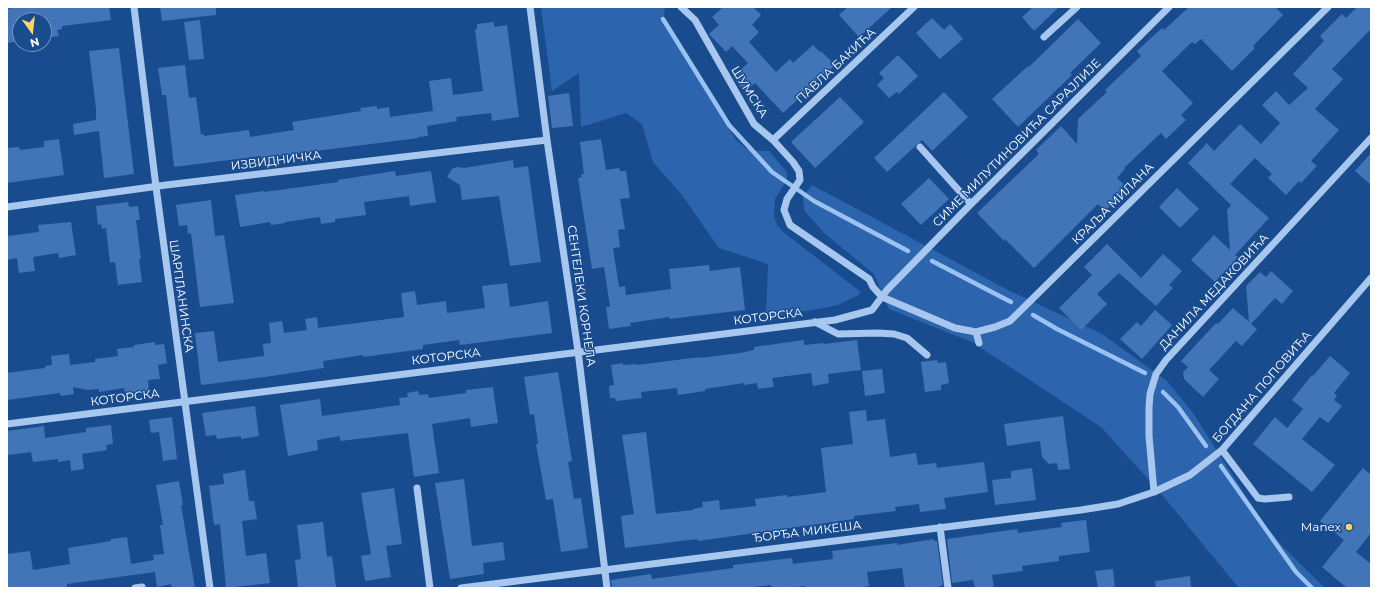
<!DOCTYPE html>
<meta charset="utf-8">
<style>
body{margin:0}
#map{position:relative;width:1378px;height:595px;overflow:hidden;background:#194c8f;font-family:Montserrat,sans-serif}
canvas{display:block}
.frame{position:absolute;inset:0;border:8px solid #fff;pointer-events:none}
.north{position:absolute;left:12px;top:12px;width:40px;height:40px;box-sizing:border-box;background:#194c8f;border:1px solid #7594bc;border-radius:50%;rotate:165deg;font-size:11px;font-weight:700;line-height:16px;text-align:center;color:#fff}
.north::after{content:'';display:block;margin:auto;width:14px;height:18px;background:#ffd465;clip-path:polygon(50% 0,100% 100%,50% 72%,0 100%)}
</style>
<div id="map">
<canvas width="1378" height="595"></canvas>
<div class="frame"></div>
<div class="north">N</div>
</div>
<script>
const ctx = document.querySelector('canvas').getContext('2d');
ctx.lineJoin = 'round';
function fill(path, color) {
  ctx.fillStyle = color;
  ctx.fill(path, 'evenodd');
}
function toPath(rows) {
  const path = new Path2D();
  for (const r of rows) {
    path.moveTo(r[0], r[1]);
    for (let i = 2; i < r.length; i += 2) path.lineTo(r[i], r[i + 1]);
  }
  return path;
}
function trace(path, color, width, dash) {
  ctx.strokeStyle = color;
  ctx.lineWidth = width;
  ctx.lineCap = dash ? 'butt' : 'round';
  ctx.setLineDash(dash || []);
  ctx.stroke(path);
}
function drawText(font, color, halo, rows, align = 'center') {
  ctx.font = font + ' Montserrat,sans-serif';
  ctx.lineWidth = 3;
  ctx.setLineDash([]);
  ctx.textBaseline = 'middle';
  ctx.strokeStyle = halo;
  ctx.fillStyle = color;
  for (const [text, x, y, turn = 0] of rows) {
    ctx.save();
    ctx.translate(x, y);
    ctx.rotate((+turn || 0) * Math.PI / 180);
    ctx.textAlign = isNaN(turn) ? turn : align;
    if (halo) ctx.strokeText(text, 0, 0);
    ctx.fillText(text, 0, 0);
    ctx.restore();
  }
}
fill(toPath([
 [541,7,665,7,664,16,667,28,736,140,747,149,758,151,769,151,786,171,787,176,786,181,775,199,774,216,777,225,783,232,861,292,859,295,838,305,824,308,766,317,768,264,719,248,682,195,653,162,642,124,626,113,581,127,579,73,552,91],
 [812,185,1008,290,1102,334,1167,381,1193,413,1261,520,1284,548,1325,588,1239,588,1158,490,1101,427,972,342,889,309,874,274,824,233,804,210,803,196]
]), '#2c65ae');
trace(toPath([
 [663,19,729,125,772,172,814,201,908,251],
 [932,261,1011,302],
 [1033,315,1057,329,1145,373],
 [1163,392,1178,407,1206,446],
 [1221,466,1296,572,1312,588]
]), '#9ac2f1', 4.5);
fill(toPath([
 [19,7,109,7,111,20,62,26,62,29,57,30,59,36,44,38,44,20,20,20,20,41,7,43,7,9],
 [160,7,216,7,216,15,162,21],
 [723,7,753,7,761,15,752,25,759,32,749,42,776,72,790,59,793,63,813,45,820,52,821,51,835,65,783,113,755,83,745,92,733,77,748,63,732,46,726,52,709,34,719,25,712,17],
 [848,7,892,7,859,37,839,15],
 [1033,7,1059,7,1034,31,1022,17],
 [1189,7,1275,7,1283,15,1253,46,1255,48,1232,71,1201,39,1195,44,1192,42,1162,71,1193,103,1181,115,1186,120,1166,139,1161,133,1124,168,1125,169,1117,178,1128,188,1105,211,1098,204,1034,268,1005,239,1004,241,977,213,1039,154,1036,150,1061,126,1077,144,1078,119,1107,92,1105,90,1141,56,1137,51,1162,28,1164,30],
 [1357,7,1371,7,1371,29,1332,69,1343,79,1315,109,1339,130,1311,161,1317,166,1301,183,1299,181,1286,195,1268,178,1272,174,1255,158,1230,184,1269,218,1235,255,1238,257,1215,282,1191,260,1214,235,1230,250,1227,210,1231,205,1188,163,1207,143,1214,151,1240,124,1261,144,1280,123,1262,105,1276,91,1289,105,1308,88,1293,74,1324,41,1320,36,1342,14,1346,18],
 [932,18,944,30,950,24,963,39,940,59,916,33],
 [1078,19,1101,43,1070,73,1072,75,1018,127,992,99,1028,66,1029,67],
 [200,20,204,59,189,60,184,22],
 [494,22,494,27,507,25,519,117,492,121,491,113,456,117,457,121,427,126,428,136,418,137,418,138,261,158,261,156,174,167,166,95,162,95,158,68,185,65,189,98,196,97,201,135,204,134,204,136,249,130,250,137,294,130,292,122,361,111,360,108,377,106,377,109,389,107,390,117,433,111,429,81,451,78,453,95,483,91,475,30,477,29,477,24],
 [119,48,134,174,104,178,99,131,74,135,73,124,96,120,96,109,89,51],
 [898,55,918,76,899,94,897,92,889,98,877,85,884,78,879,73],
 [944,92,968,117,932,151,922,140,887,172,874,158],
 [569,93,573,126,552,128,548,96],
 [840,97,864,122,815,168,791,142],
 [59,139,64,175,7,183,7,148,19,147,20,150,44,147,44,141],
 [601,139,606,170,619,168,620,171,626,171,630,198,620,199,625,229,618,230,620,247,613,248,619,287,625,286,626,295,671,289,669,269,709,265,710,271,740,267,745,310,669,319,669,317,630,323,631,326,609,329,606,307,610,307,604,267,592,269,578,178,582,177,581,174,584,174,580,142],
 [1371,153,1371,185,1355,171],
 [513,160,514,168,528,166,541,262,510,266,499,196,462,200,460,185,447,177,452,169,457,167,464,168],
 [395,171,396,176,431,171,436,202,410,206,409,196,364,202,366,215,335,219,335,222,321,224,320,217,285,222,285,223,271,225,270,222,240,227,235,195,264,191,264,192,338,182,338,180],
 [929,178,949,199,921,225,901,204],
 [1177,188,1199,209,1180,228,1159,207],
 [211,200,215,236,224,235,234,303,200,307,191,233,188,234,187,225,179,226,176,205],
 [128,202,129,207,138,206,140,220,136,220,141,259,139,259,142,282,118,285,115,262,110,263,106,228,102,229,101,224,98,225,96,206],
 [71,222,76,255,59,258,58,253,33,257,35,271,19,273,17,258,7,260,7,236,39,232,38,225],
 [1107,244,1141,278,1163,254,1182,271,1169,285,1173,288,1156,306,1119,273,1097,294,1107,304,1081,330,1059,308,1092,275,1084,267],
 [1271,271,1293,291,1282,304,1275,298,1251,324,1257,329,1242,346,1236,341,1209,370,1219,379,1203,397,1184,379,1183,372,1188,367,1181,361,1216,323,1218,324,1233,308,1249,322,1246,286,1260,272,1266,277],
 [507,283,510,307,548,301,552,333,460,345,459,340,423,345,423,349,363,357,363,355,323,361,324,368,265,377,201,385,195,333,214,331,218,362,264,356,263,344,271,343,269,323,282,321,284,333,307,330,305,319,317,317,318,328,404,317,401,293,415,291,417,305,446,301,447,313,485,308,482,286],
 [1155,310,1172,325,1142,359,1120,339,1137,322,1141,326],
 [804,340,804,345,823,343,824,344,857,340,861,370,828,374,829,383,813,386,811,373,772,378,774,387,758,389,757,383,744,385,744,383,705,389,705,391,678,395,677,388,641,392,642,398,616,401,615,398,610,398,609,386,614,385,611,365,623,363,623,365,637,364,637,365,700,357,700,358,740,353,754,350,754,347],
 [155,342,155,345,164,344,167,363,158,365,160,379,148,380,149,392,125,395,124,388,99,392,99,389,88,390,73,387,74,394,61,396,60,393,7,400,7,373,45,368,45,366,52,365,51,356,69,354,70,365,95,362,95,359,118,356,117,349,134,347,134,345],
 [1330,356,1350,373,1334,393,1337,396,1334,400,1342,406,1328,423,1320,417,1302,439,1335,465,1312,492,1253,444,1275,417,1287,428,1303,409,1292,400,1312,375,1313,376],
 [937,360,938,363,946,362,949,383,941,385,941,390,925,392,921,362],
 [882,369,885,393,865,396,862,371],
 [558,372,572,461,568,462,574,499,581,498,588,548,561,552,553,499,546,500,536,444,538,444,534,414,530,415,524,377],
 [493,387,498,423,471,427,470,418,432,424,439,473,414,477,408,433,340,441,340,436,317,440,318,450,288,456,280,405,320,399,322,416,400,405,399,398,408,397,407,393,418,391,419,395,428,394,429,398,466,393,466,390],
 [255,406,259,436,241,439,241,436,217,439,216,435,206,436,202,413],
 [866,410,867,421,885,419,890,457,916,453,918,465,936,463,937,468,984,462,988,492,944,498,946,509,920,512,919,504,895,507,896,511,854,516,854,519,698,541,697,539,625,548,621,516,634,514,622,435,646,432,656,514,694,510,693,509,703,507,702,502,719,500,720,510,756,506,755,499,787,495,787,497,826,492,821,448,853,444,849,412],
 [1063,416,1070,469,1058,470,1057,463,1049,464,1042,457,1040,441,1007,446,1004,424],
 [172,417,177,459,163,461,159,432,151,433,149,420],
 [111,425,113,444,106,445,107,450,82,454,84,469,71,471,70,460,58,462,58,459,33,462,31,452,7,455,7,431,44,426,45,438,86,432,86,428],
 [1032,468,1036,500,995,505,992,480,1011,478,1011,471],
 [1363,468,1371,475,1371,533,1356,552,1371,564,1371,588,1347,588,1322,567,1344,540,1320,521],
 [245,470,249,501,254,501,257,519,242,521,246,556,266,553,270,583,226,588,220,524,214,525,209,486,224,484,223,474],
 [464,479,472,546,503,542,505,560,483,563,484,574,450,579,435,483],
 [179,481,183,505,181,505,195,588,172,588,171,584,157,587,155,572,67,584,67,587,59,588,7,588,7,554,30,551,33,570,70,564,68,548,111,541,111,539,127,537,131,564,154,560,153,555,164,554,160,525,163,525,156,485],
 [394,488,402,544,386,546,391,577,365,581,361,556,371,554,361,493],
 [1086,520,1090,552,1059,556,1059,561,1022,566,1023,571,992,575,994,588,975,588,973,580,952,583,947,539,1017,529,1018,533,1062,527,1061,523],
 [323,522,327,557,332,556,336,587,298,588,295,560,301,559,297,525],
 [934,539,934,541,937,541,943,585,939,586,939,588,905,588,902,568,867,572,869,586,855,588,806,588,805,586,788,588,771,588,771,585,746,588,612,588,611,580,651,574,652,579,733,568,733,565,792,558,793,564,833,559,832,551,897,543,897,545],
 [1113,569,1115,588,1098,588,1095,571],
 [1190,576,1191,588,1156,588,1155,581]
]), '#4275b8');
trace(toPath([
 [134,7,156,187,210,588],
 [530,7,547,140,578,351,607,588],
 [681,7,695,20,754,124,773,140,793,162,799,171,800,180,787,199,784,210,790,225,869,279,873,287,882,297,955,328,976,332,995,327,1010,321,1328,7],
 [1044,37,1077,7],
 [773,140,914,7],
 [920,147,971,204],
 [7,207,166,185,547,140],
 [815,322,838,334,878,333,894,334,907,338,927,355],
 [976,332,979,343],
 [7,424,835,320,872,310,887,290,971,204,1169,7],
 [1222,450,1258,498,1265,499,1289,497],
 [417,488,430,588],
 [1154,492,1149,436,1149,408,1150,394,1156,374,1166,360,1371,138],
 [940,527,948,588],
 [135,588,142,587],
 [461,588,1081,510,1118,504,1154,492,1190,475,1222,450,1371,278]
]), '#a7c7ef', 7);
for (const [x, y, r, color] of [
 [1349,527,4,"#ffd465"]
]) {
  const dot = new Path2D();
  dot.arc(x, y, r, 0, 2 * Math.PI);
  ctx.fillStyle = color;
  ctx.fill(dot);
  trace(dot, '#194c8f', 1.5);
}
drawText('12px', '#fff', '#194c8f', [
 ["ПАВЛА БАКИЋА",836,66,-43],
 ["ШУМСКА",749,92,58],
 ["СИМЕ МИЛУТИНОВИЋА САРАЈЛИЈЕ",1017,143,-45],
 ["ИЗВИДНИЧКА",276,161,-7],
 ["КРАЉА МИЛАНА",1113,204,-45],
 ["ДАНИЛА МЕДАКОВИЋА",1214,292,-47],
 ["ШАРПЛАНИНСКА",181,296,82],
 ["СЕНТЕЛЕКИ КОРНЕЛА",581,296,82],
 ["КОТОРСКА",768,317,-7],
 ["КОТОРСКА",446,357,-7],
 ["БОГДАНА ПОПОВИЋА",1262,387,-49],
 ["КОТОРСКА",125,398,-7],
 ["ЂОРЂА МИКЕША",807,532,-7]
]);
drawText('12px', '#fff', '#194c8f', [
 ["Manex",1341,527]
], 'right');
</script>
